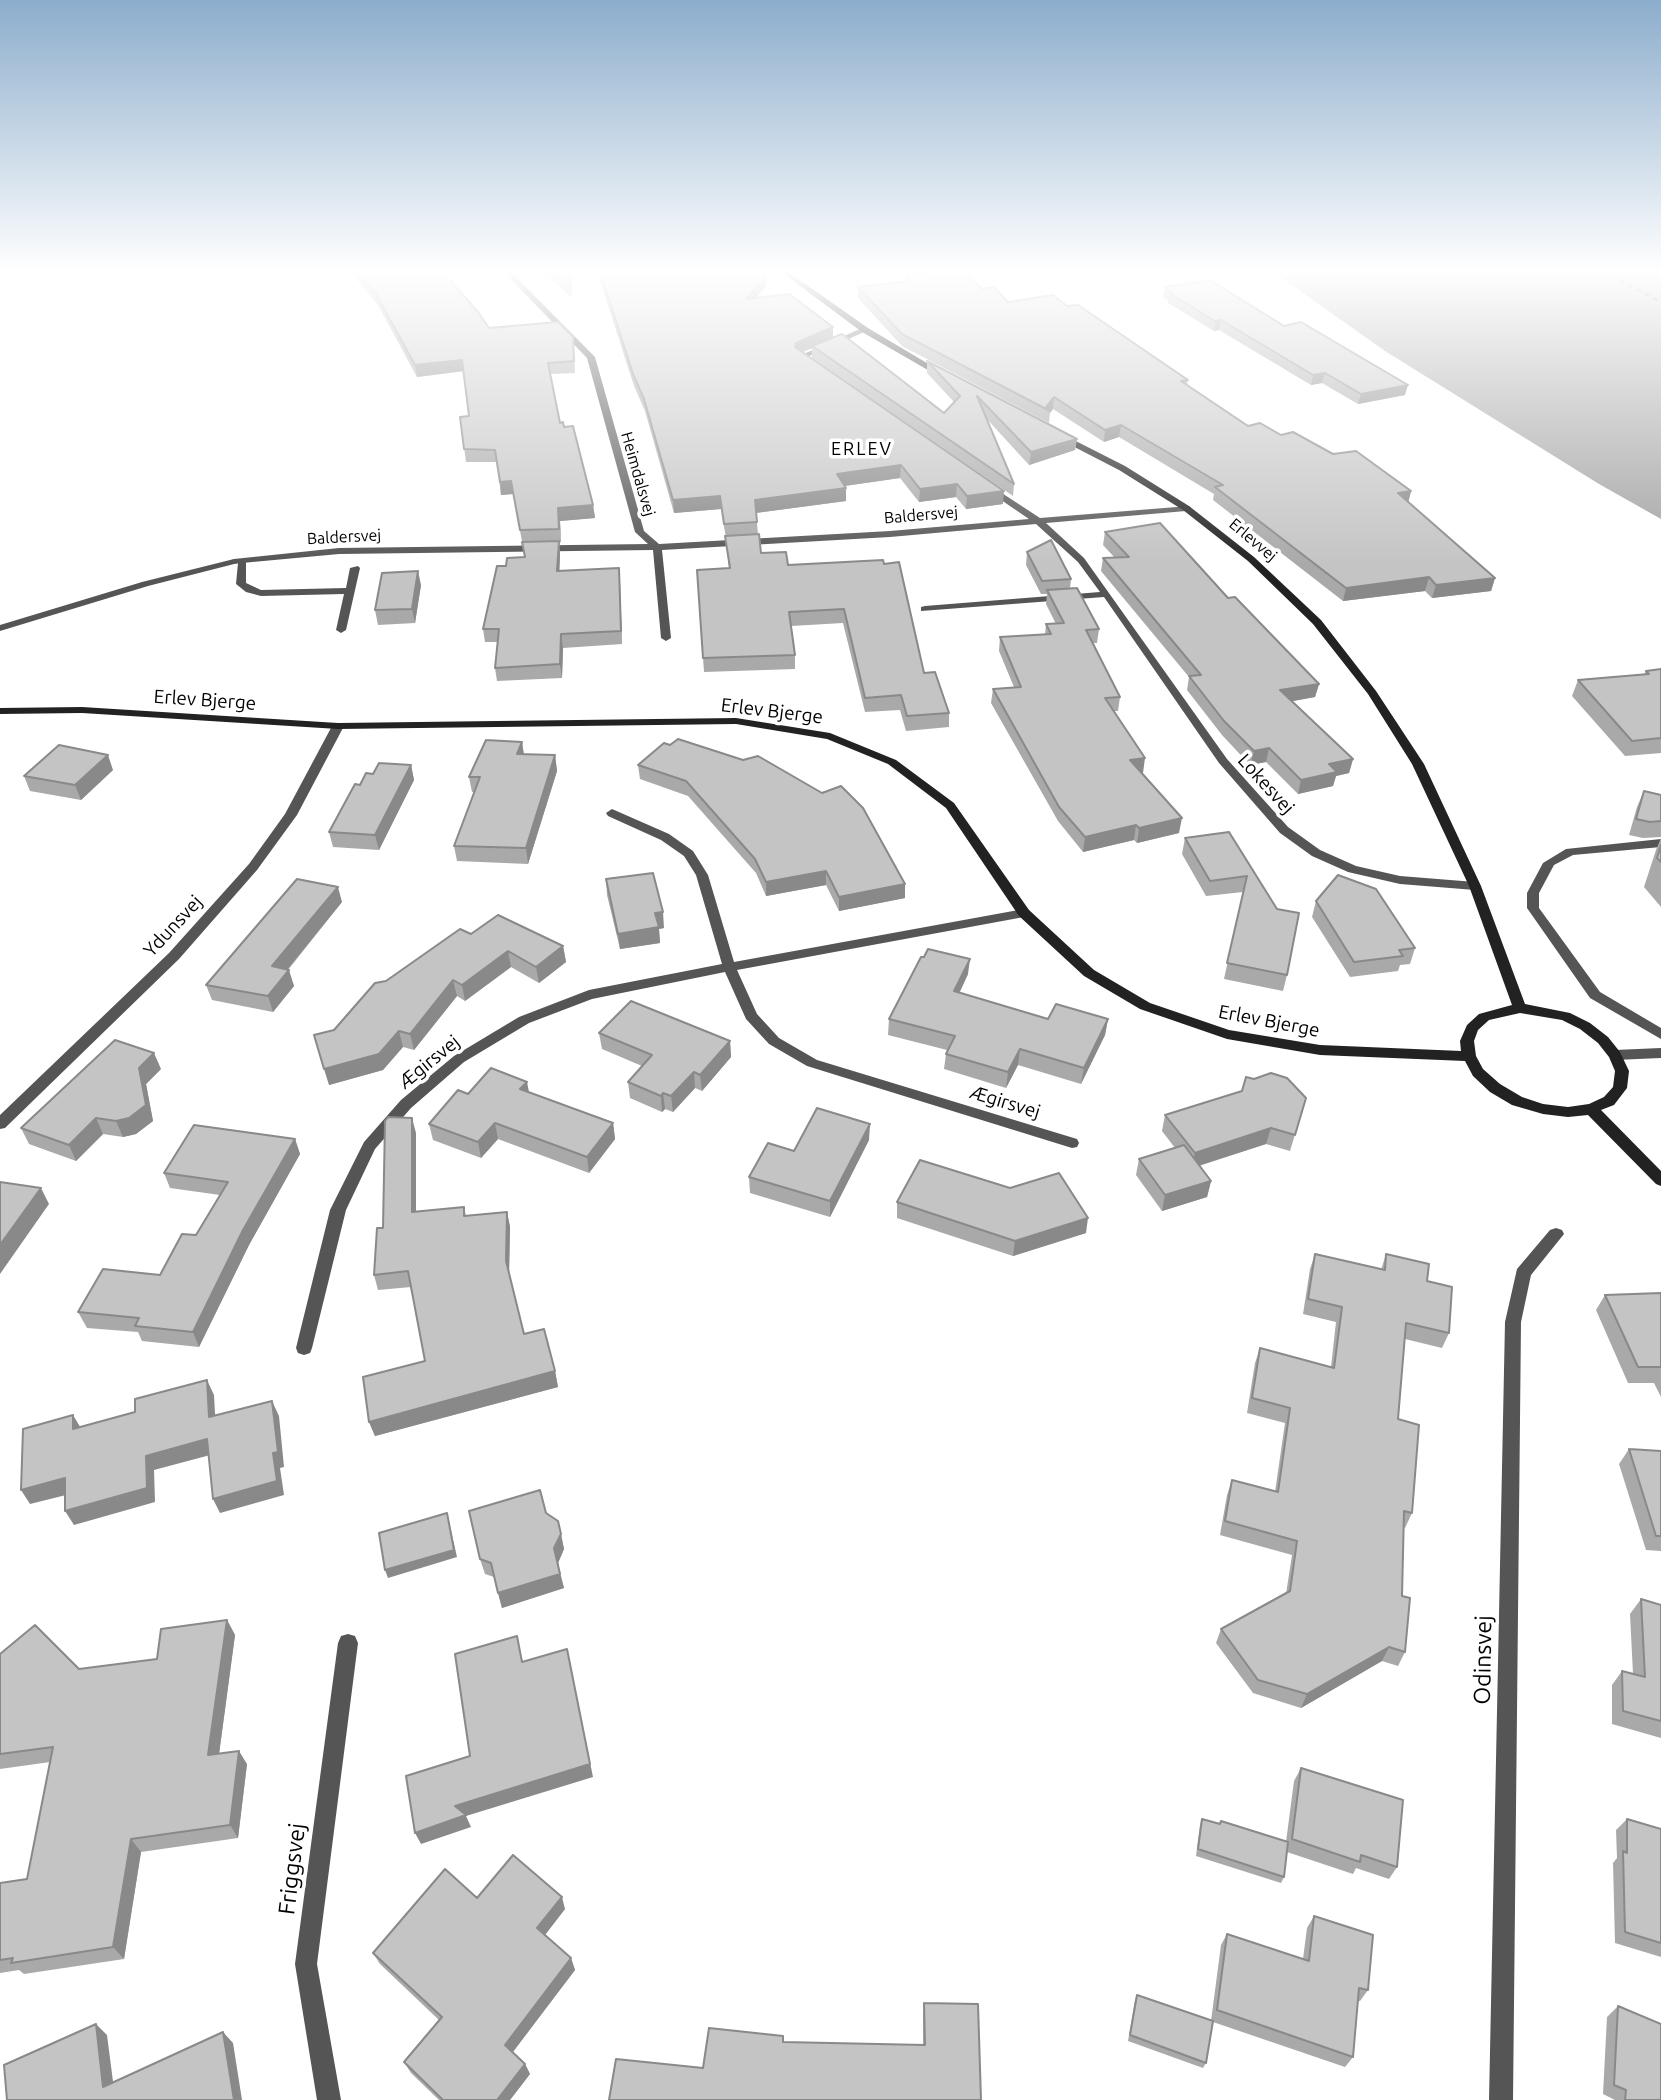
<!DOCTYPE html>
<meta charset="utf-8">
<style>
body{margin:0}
canvas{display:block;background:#fff}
</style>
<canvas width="1661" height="2100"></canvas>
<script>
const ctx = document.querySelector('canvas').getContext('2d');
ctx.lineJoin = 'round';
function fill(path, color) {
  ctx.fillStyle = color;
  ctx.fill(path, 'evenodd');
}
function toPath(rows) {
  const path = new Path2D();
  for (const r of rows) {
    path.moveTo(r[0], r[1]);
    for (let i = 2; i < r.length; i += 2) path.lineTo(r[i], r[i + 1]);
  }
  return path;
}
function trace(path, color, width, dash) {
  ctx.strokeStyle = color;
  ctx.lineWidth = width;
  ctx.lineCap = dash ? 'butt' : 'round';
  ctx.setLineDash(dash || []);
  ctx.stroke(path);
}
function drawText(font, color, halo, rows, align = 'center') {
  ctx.font = font + ' Ubuntu,sans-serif';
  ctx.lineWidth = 7;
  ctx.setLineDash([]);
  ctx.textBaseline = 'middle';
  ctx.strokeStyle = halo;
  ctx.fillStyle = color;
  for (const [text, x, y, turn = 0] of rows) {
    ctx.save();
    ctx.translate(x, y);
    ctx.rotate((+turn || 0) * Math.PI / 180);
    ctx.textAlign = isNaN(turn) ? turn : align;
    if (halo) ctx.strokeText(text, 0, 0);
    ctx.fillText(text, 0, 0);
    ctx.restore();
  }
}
fill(toPath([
 [1272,271,1661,271,1661,519,1599,484,1385,351]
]), '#a3a3a3');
trace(toPath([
 [1603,271,1661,302]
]), '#444', 2, [5, 4.5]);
fill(toPath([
 [234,559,238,561,246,559,246,583,261,590,346,588,350,568,358,566,360,568,346,630,341,633,336,630,344,594,261,596,246,592,236,584,238,563,148,586,0,631,0,625,142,582,234,559],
 [1661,839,1661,847,1573,855,1554,865,1539,893,1539,908,1600,992,1661,1028,1661,1039,1590,998,1527,908,1527,893,1543,863,1566,849,1661,839],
 [1661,1048,1661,1058,1615,1060,1608,1055,1615,1050,1661,1048]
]), '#555');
fill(toPath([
 [503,271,510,271,595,357,644,531,659,544,890,531,1029,519,985,489,984,487,988,484,1040,518,1189,506,1191,508,1186,511,1046,523,1084,558,1227,759,1288,827,1320,850,1356,866,1400,876,1475,882,1481,886,1475,890,1400,884,1348,872,1312,856,1280,833,1219,763,1104,597,921,611,921,607,925,606,1100,592,1078,562,1036,524,890,537,662,550,671,638,666,641,661,638,653,550,339,554,231,564,229,562,234,559,339,548,648,544,635,532,587,358,503,271],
 [862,328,869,330,807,357,813,361,813,365,807,365,797,357,862,328],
 [338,723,344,726,297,815,257,870,179,959,5,1128,0,1129,0,1115,169,953,249,864,285,814,332,726,338,723],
 [612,809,669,834,693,851,708,875,734,962,1024,909,1029,910,1030,913,1024,917,737,970,757,1014,779,1038,817,1060,1077,1139,1079,1143,1077,1147,1072,1148,807,1066,769,1044,746,1019,725,972,592,999,529,1023,464,1062,411,1108,375,1149,346,1210,312,1348,310,1353,304,1355,298,1353,296,1348,330,1210,364,1142,401,1100,454,1056,519,1017,589,990,722,964,696,875,684,856,661,840,608,816,606,813,612,809],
 [1556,1228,1562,1230,1564,1234,1531,1275,1521,1322,1513,2100,1489,2100,1505,1322,1517,1269,1550,1230,1556,1228],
 [348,1634,355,1636,358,1643,317,1964,341,2100,317,2100,295,1964,338,1643,341,1636,348,1634]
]), '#555');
fill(toPath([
 [780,271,787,271,868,328,947,375,940,377,862,332,780,271],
 [1060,433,1125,466,1189,506,1254,557,1321,620,1376,691,1424,764,1481,886,1525,1004,1570,1013,1590,1023,1608,1037,1620,1052,1629,1071,1627,1088,1614,1105,1601,1110,1661,1171,1661,1186,1656,1184,1588,1115,1568,1117,1543,1114,1512,1105,1490,1092,1473,1076,1465,1061,1320,1055,1227,1039,1140,1009,1084,976,1019,916,946,808,888,764,827,739,736,724,338,729,82,713,0,714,0,708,82,707,338,723,736,718,830,733,896,760,954,803,1029,910,1094,970,1150,1003,1229,1030,1320,1045,1461,1051,1460,1041,1467,1025,1479,1014,1512,1005,1469,886,1412,764,1368,694,1313,624,1248,561,1183,510,1119,470,1057,438,1056,436,1060,433],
 [1520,1013,1562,1020,1580,1029,1598,1043,1609,1057,1615,1071,1613,1087,1604,1097,1589,1104,1568,1107,1543,1104,1522,1097,1500,1084,1483,1069,1476,1056,1474,1041,1478,1030,1489,1020,1520,1013]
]), '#222');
fill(toPath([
 [349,271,442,271,489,328,574,349,575,373,550,374,560,423,593,505,595,518,560,521,561,542,559,543,560,554,559,571,619,568,622,644,563,648,562,678,497,681,495,668,498,642,485,642,483,629,506,566,525,557,513,494,501,495,497,462,466,462,460,417,469,416,463,371,417,377,378,305],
 [543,271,571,271,572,298],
 [597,271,763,271,766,286,757,297,833,338,944,413,954,402,927,373,927,361,1077,439,1075,450,1029,465,986,418,1014,484,1013,496,812,358,812,348,802,352,1003,504,966,509,956,497,919,502,900,478,845,486,846,488,846,501,756,513,758,534,761,553,788,565,884,564,924,673,949,713,949,727,906,731,900,710,865,712,843,623,791,626,795,655,795,669,704,672,697,570,729,568,726,538,721,509,674,513,645,411,634,386],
 [905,275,982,289,1008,302,1067,306,1188,380,1187,385,1248,426,1281,435,1333,454,1411,491,1408,502,1495,578,1491,591,1432,598,1425,591,1343,601,1213,500,1214,494,1119,437,1104,442,1053,409,1050,413,1049,423,902,346,858,298,858,287,905,281],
 [1165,287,1284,326,1405,395,1358,404,1322,383,1311,385,1219,330,1214,331,1168,303,1168,300,1163,297],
 [1105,532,1228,598,1319,684,1315,697,1292,701,1353,759,1349,773,1336,776,1333,786,1298,794,1266,762,1250,765,1222,735,1187,690,1189,677,1101,571,1103,558,1115,558,1103,545],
 [1027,552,1071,579,1070,589,1099,629,1097,643,1093,643,1120,697,1118,711,1114,711,1143,773,1141,773,1179,833,1137,843,1134,840,1083,852,1058,821,991,703,993,689,1014,687,999,651,1000,637,1045,635,1046,624,1056,624,1046,604,1047,594,1041,594,1026,565],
 [421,585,415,623,378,625,375,610],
 [1661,669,1661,753,1625,756,1572,696,1578,680,1644,675,1646,671],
 [522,742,524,754,555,755,557,771,528,864,457,861,454,846,474,792,472,792,469,777],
 [664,743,905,884,905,898,839,911,826,885,766,896,756,873,688,796,640,779,638,765],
 [411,765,414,780,379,850,333,847,329,832,360,785],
 [113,770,81,800,30,791,24,776],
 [1644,791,1661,795,1661,837,1643,838,1629,835,1637,807],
 [1229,832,1277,909,1287,975,1283,991,1224,979,1243,892,1206,896,1182,854,1185,838],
 [1661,838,1661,907,1644,887,1656,850],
 [606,879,664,928,659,929,660,943,620,949,607,895],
 [1316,901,1415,948,1410,964,1400,965,1398,971,1350,977,1312,917],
 [342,902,288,970,294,986,273,1012,212,1000,206,985],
 [471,934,563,946,566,962,539,983,511,967,465,1001,457,996,414,1050,403,1047,383,1070,329,1085,334,1030,386,981],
 [968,974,959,993,1048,1019,1108,1019,1105,1035,1081,1084,1018,1065,1006,1088,944,1069,946,1054,947,1050,888,1035,889,1019],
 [599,1033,730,1041,731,1057,702,1091,695,1088,673,1112,665,1109,662,1112,630,1098,628,1082,642,1066,602,1049],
 [161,1069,146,1084,153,1121,136,1134,123,1137,103,1134,76,1161,29,1144,21,1128],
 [529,1093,613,1123,615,1139,589,1173,498,1139,481,1158,433,1140,429,1124,468,1094],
 [1306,1098,1290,1151,1266,1144,1199,1166,1211,1181,1207,1197,1162,1211,1136,1175,1139,1159,1175,1148,1162,1131,1165,1115],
 [416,1133,416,1212,464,1207,466,1216,507,1212,510,1227,509,1274,524,1334,555,1371,558,1387,375,1436,369,1422,425,1361,411,1287,378,1290,374,1275,383,1228],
 [295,1139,300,1154,249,1245,199,1347,142,1341,138,1332,87,1328,78,1312,160,1275,196,1235,220,1195,170,1188,164,1173],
 [869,1140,830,1217,750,1193,749,1177,794,1151],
 [897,1202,1086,1233,1013,1256,897,1218],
 [1315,1254,1381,1270,1386,1254,1427,1281,1449,1333,1442,1348,1405,1339,1398,1419,1412,1513,1405,1528,1404,1527,1402,1596,1405,1652,1398,1666,1382,1661,1301,1708,1253,1693,1216,1643,1221,1629,1286,1594,1292,1555,1220,1535,1227,1495,1232,1480,1275,1492,1285,1423,1247,1413,1255,1363,1260,1348,1331,1367,1336,1322,1303,1314,1310,1269],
 [1661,1293,1661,1397,1654,1383,1628,1383,1596,1310,1605,1295],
 [1629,1449,1661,1451,1661,1551,1646,1550,1619,1464],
 [546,1513,558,1521,564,1549,558,1563,564,1588,502,1608,494,1577,485,1574,480,1559],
 [1641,1599,1661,1605,1661,1738,1612,1724,1612,1685,1622,1671,1633,1674,1630,1614],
 [227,1620,235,1635,219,1754,247,1764,238,1838,141,1852,124,1959,24,1974,19,1970,0,1973,0,1883,27,1879,50,1762,0,1769,0,1654,79,1669,157,1659],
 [1301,1768,1397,1867,1389,1879,1356,1868,1353,1874,1287,1852,1284,1877,1281,1883,1196,1856,1200,1825,1202,1819,1220,1824,1221,1821,1286,1842,1294,1781],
 [1627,1819,1661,1829,1661,1957,1615,1943,1613,1863,1617,1858,1616,1830],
 [477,1898,565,1909,545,1935,571,1958,575,1970,512,2052,525,2064,530,2074,510,2100,439,2100,411,2073,404,2062,439,2020,380,1964,373,1953],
 [1314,1916,1368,1990,1360,2001,1358,2001,1353,2057,1345,2067,1213,2022,1206,2063,1203,2068,1128,2041,1135,2000,1137,1995,1211,2021,1221,1945,1227,1934,1303,1959,1307,1928],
 [924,2003,981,2100,703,2068,783,2036,784,2042,923,2045,923,2014],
 [1618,2006,1661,2100,1615,2100,1603,2094,1607,2017]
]), '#a9a9a9');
fill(toPath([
 [766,274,766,286,746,310,746,299],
 [1221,320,1219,330,1214,331,1215,321],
 [833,327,833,339,796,355,796,343],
 [462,360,464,371,417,377,415,365],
 [1325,373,1322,383,1311,385,1313,375],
 [1408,385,1405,395,1358,404,1361,394],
 [1054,397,1053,409,1050,413,1050,411,1046,407],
 [1121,425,1119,437,1104,442,1105,430],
 [1077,439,1075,450,1029,465,1031,452],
 [901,465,900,478,837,487,837,474],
 [511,481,513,494,501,495,500,482],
 [957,484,956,497,919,502,920,489],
 [846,488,846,501,755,513,755,500],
 [1004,491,1003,504,966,509,967,496],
 [1411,491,1408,504,1398,493],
 [720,496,721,509,674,513,673,500],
 [593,505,595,518,560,521,561,542,558,508],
 [559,541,560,554,559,584,557,571],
 [619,568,620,581,622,644,621,631],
 [418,571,421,585,415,623,412,609],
 [1429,577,1425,591,1343,601,1346,588],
 [1495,578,1491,591,1432,598,1436,585],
 [561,634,563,648,562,678,560,664],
 [1319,684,1315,697,1277,704,1280,690],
 [522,742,524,757,517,754],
 [1269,748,1266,762,1250,765,1254,751],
 [108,755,113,770,81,800,75,785],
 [555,755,557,771,528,864,526,848],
 [1145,758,1143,773,1127,775,1130,760],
 [1353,759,1349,773,1336,776,1333,786,1298,794,1301,780,1329,764],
 [411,765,414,780,379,850,375,835],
 [1182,818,1179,833,1137,843,1139,828],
 [1136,825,1134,840,1083,852,1085,837],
 [826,871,826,885,766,896,766,882],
 [905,884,905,898,839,911,839,897],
 [338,887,342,902,277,982,272,966],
 [663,912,664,928,659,929,660,943,620,949,618,934,655,913],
 [563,946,566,962,539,983,536,967],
 [508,951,511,967,465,1001,462,985],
 [970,959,968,974,953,1007,954,991],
 [289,970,294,986,273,1012,268,996],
 [453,980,457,996,414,1050,410,1034],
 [1108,1019,1105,1035,1081,1084,1084,1068],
 [399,1031,403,1047,383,1070,329,1085,324,1069],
 [730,1041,731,1057,702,1091,700,1075],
 [1020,1049,1018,1065,1006,1088,1008,1072],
 [154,1053,161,1069,146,1084,153,1121,136,1134,123,1137,116,1121,139,1068],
 [694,1072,695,1088,673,1112,671,1096],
 [527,1082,530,1097,520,1089],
 [663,1093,665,1109,662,1112,661,1096],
 [96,1118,103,1134,76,1161,69,1145],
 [412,1118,416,1133,416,1228,412,1212],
 [495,1123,498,1139,481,1158,478,1142],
 [613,1123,615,1139,589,1173,587,1157],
 [870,1124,869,1140,830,1217,830,1201],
 [1271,1128,1266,1144,1191,1168,1195,1153],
 [295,1139,300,1154,249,1245,199,1347,193,1332,243,1230],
 [1211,1181,1207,1197,1162,1211,1165,1195],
 [41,1188,49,1204,0,1274,0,1245],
 [507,1212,510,1227,509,1276,506,1261],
 [1088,1218,1086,1233,1013,1256,1015,1241],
 [555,1371,558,1387,375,1436,369,1422],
 [207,1380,214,1395,216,1432,209,1417],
 [272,1401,279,1416,284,1467,280,1468,284,1495,220,1513,213,1499,273,1453],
 [73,1415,82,1430,73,1429],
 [207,1439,214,1454,154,1470,155,1502,74,1525,65,1511,146,1456],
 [65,1478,74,1493,30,1504,21,1490],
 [447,1513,457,1557,388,1578,385,1570],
 [561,1534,564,1549,558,1563,554,1548],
 [560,1574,564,1588,502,1608,498,1593],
 [227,1620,235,1635,217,1769,208,1755],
 [1389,1647,1382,1661,1301,1708,1307,1694],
 [567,1649,593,1777,466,1816,471,1827,421,1844,415,1833,455,1806],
 [239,1751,247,1764,238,1838,230,1825],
 [131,1839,141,1852,124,1959,113,1947],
 [562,1897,565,1909,541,1940,537,1928],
 [571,1958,575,1970,510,2056,505,2045],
 [96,2024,107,2035,115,2097,103,2087],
 [223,2032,233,2043,242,2100,234,2100],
 [525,2064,530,2074,510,2100,497,2100]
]), '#898989');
const building = toPath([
 [356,271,442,271,478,312,489,328,558,322,573,337,574,361,548,363,560,423,563,422,564,427,573,426,593,505,558,508,559,529,520,530,511,481,500,482,495,450,464,449,460,417,469,416,462,360,415,365,376,294,356,271],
 [554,271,570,271,571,286,554,271],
 [600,271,763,271,766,274,746,299,789,294,833,327,796,343,795,347,1004,491,967,496,957,484,920,489,901,465,837,474,846,488,755,500,757,522,724,524,720,496,673,500,644,399,633,374,600,271],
 [939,271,963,271,982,289,994,287,1008,302,1053,295,1067,306,1078,305,1188,380,1181,381,1248,426,1260,423,1281,435,1293,432,1333,454,1356,451,1411,491,1398,493,1495,578,1436,585,1429,577,1346,588,1215,487,1223,485,1121,425,1105,430,1054,397,1046,407,1050,411,902,334,858,287,911,281,905,275,939,271],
 [1210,280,1284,326,1301,322,1408,385,1361,394,1325,373,1313,375,1221,320,1215,321,1169,293,1173,293,1165,287,1210,280],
 [842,334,944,413,960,396,927,361,1077,439,1031,452,977,396,1014,484,812,346,842,334],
 [1160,523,1228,598,1235,597,1319,684,1280,690,1353,759,1329,764,1337,772,1301,780,1269,748,1254,751,1224,721,1189,676,1201,675,1103,558,1129,557,1105,532,1160,523],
 [759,534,761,553,786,552,788,565,883,560,884,564,899,562,924,673,935,672,949,713,907,716,901,695,865,698,844,609,789,612,795,655,703,658,697,570,730,568,725,536,759,534],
 [1051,540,1071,579,1042,581,1027,552,1051,540],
 [559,541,557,571,619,568,621,631,561,634,560,664,495,668,499,629,483,629,497,566,506,566,507,558,525,557,522,542,559,541],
 [418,571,412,609,375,610,382,573,418,571],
 [1077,588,1099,629,1086,630,1120,697,1105,698,1145,758,1130,760,1182,818,1139,828,1136,825,1085,837,1059,807,993,689,1021,687,1000,637,1051,634,1046,624,1064,623,1047,590,1077,588],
 [1661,669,1661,738,1632,741,1578,680,1649,674,1646,671,1661,669],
 [678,739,743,760,758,756,822,793,841,786,863,808,905,884,839,897,826,871,766,882,755,859,686,781,638,765,664,743,670,745,678,739],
 [486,740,522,742,517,754,555,755,526,848,454,846,480,777,469,777,486,740],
 [59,745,108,755,75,785,24,776,59,745],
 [379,763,411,765,375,835,329,832,355,784,360,785,366,773,373,774,379,763],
 [1644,791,1661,795,1661,821,1650,822,1636,819,1644,791],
 [1229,832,1277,909,1299,913,1287,975,1227,963,1247,876,1210,881,1185,838,1229,832],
 [1661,845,1661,862,1657,858,1661,845],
 [653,873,663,912,655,913,659,927,618,934,606,879,653,873],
 [1338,875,1376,889,1415,948,1399,950,1403,956,1354,962,1316,901,1338,875],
 [297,879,338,887,272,966,289,970,268,996,206,985,297,879],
 [498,915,563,946,536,967,508,951,462,985,453,980,410,1034,399,1031,379,1054,324,1069,314,1035,334,1030,375,983,386,981,460,929,471,934,498,915],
 [928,949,970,959,954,991,1048,1019,1056,1004,1108,1019,1084,1068,1020,1049,1008,1072,946,1054,955,1036,889,1019,921,957,924,957,928,949],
 [631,1001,730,1041,700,1075,694,1072,671,1096,663,1093,661,1096,628,1082,652,1055,599,1033,631,1001],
 [115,1040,154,1053,139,1068,146,1105,129,1118,116,1121,96,1118,69,1145,21,1128,115,1040],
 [491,1068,527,1082,520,1089,613,1123,587,1157,495,1123,478,1142,429,1124,458,1090,468,1094,491,1068],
 [1271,1073,1287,1078,1306,1098,1295,1135,1271,1128,1195,1153,1165,1115,1242,1091,1246,1077,1254,1079,1271,1073],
 [817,1108,870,1124,830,1201,749,1177,768,1143,794,1151,817,1108],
 [388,1117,412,1118,412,1212,464,1207,464,1216,507,1212,506,1261,524,1334,544,1329,555,1371,369,1422,363,1377,425,1361,408,1271,374,1275,377,1228,383,1228,385,1121,388,1117],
 [194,1125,295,1139,243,1230,193,1332,135,1326,139,1318,78,1312,103,1269,160,1275,182,1234,196,1235,228,1182,164,1173,194,1125],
 [1184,1145,1211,1181,1165,1195,1139,1159,1184,1145],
 [920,1160,1010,1188,1059,1173,1088,1218,1015,1241,897,1202,920,1160],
 [0,1182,41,1188,0,1245,0,1182],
 [1315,1254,1385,1270,1386,1254,1429,1264,1427,1281,1452,1287,1449,1333,1406,1323,1398,1419,1419,1425,1412,1513,1404,1511,1402,1596,1410,1598,1405,1652,1389,1647,1307,1694,1258,1680,1221,1629,1290,1591,1297,1541,1225,1521,1232,1480,1278,1492,1290,1408,1252,1398,1260,1348,1334,1368,1342,1307,1308,1299,1315,1254],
 [1661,1293,1661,1367,1638,1367,1605,1295,1661,1293],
 [207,1380,209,1417,272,1401,278,1452,273,1453,277,1481,213,1499,207,1439,146,1456,147,1488,65,1511,65,1478,21,1490,23,1429,73,1415,73,1429,135,1412,135,1399,207,1380],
 [1629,1449,1661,1451,1661,1536,1656,1536,1629,1449],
 [540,1490,546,1513,558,1521,561,1534,554,1548,560,1574,498,1593,491,1563,480,1559,469,1511,540,1490],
 [447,1513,454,1550,385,1570,379,1533,447,1513],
 [1641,1599,1661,1605,1661,1721,1623,1711,1622,1671,1645,1677,1641,1599],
 [227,1620,208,1755,239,1751,230,1825,131,1839,113,1947,11,1963,13,1958,0,1960,0,1883,27,1879,53,1747,0,1754,0,1654,35,1625,79,1669,157,1659,161,1629,227,1620],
 [517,1636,522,1662,567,1649,590,1764,455,1806,466,1815,415,1833,406,1776,470,1756,455,1654,517,1636],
 [1301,1768,1403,1800,1397,1867,1361,1855,1360,1862,1292,1839,1301,1768],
 [1202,1819,1220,1824,1221,1821,1288,1842,1284,1877,1198,1849,1202,1819],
 [1627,1819,1661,1829,1661,1943,1625,1932,1623,1851,1627,1853,1627,1819],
 [513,1855,562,1897,537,1928,571,1958,505,2045,525,2064,497,2100,443,2100,404,2062,442,2017,373,1953,445,1869,477,1898,513,1855],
 [1314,1916,1373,1935,1368,1990,1359,1988,1353,2057,1217,2010,1227,1934,1309,1961,1314,1916],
 [1137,1995,1213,2021,1206,2063,1130,2035,1137,1995],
 [924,2003,978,2004,981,2100,609,2100,616,2059,703,2068,709,2028,783,2036,783,2042,925,2045,924,2003],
 [1618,2006,1661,2024,1661,2100,1625,2100,1626,2090,1614,2085,1618,2006],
 [96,2024,103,2087,223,2032,234,2100,7,2100,4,2065,96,2024]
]);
fill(building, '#c4c4c4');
trace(building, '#898989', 2);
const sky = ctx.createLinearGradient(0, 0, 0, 565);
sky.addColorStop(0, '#8cadcc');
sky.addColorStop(0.48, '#fff');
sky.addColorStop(1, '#ffffff00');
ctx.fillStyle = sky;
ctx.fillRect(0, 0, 1661, 565);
drawText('16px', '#000', '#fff', [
 ["Heimdalsvej",638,474,74],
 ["Baldersvej",921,515,-5],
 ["Baldersvej",344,537,-3],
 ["Erlevvej",1253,540,40]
]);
ctx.letterSpacing = '2px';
drawText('18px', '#000', '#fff', [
 ["ERLEV",862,449]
]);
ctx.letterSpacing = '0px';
drawText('19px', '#000', '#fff', [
 ["Erlev Bjerge",205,700,4],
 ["Erlev Bjerge",772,711,7],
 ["Lokesvej",1266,784,48],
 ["Ydunsvej",173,926,-47],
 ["Erlev Bjerge",1269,1021,11],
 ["Ægirsvej",429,1062,-39],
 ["Ægirsvej",1005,1102,17]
]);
drawText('23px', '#000', '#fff', [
 ["Odinsvej",1483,1660,-89],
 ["Friggsvej",292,1869,-83]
]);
</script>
